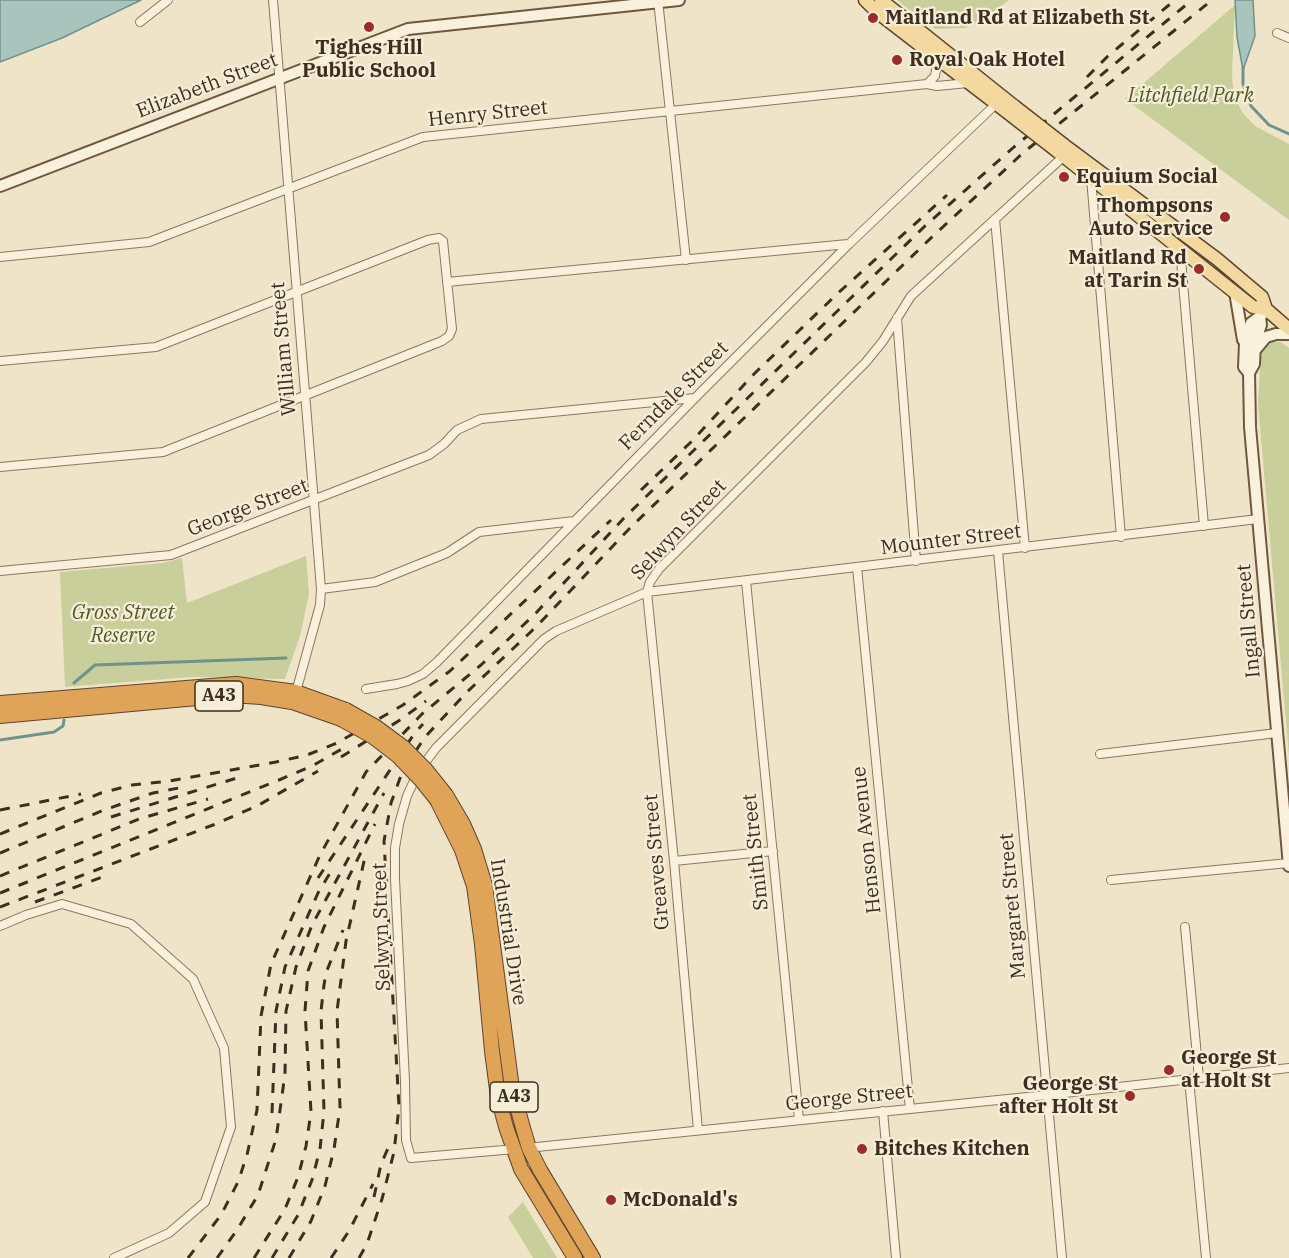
<!DOCTYPE html>
<style>
body{margin:0}
canvas{display:block;background:#f0e4c8}
</style>
<canvas width="1289" height="1258"></canvas>
<script>
const ctx = document.querySelector('canvas').getContext('2d');
ctx.lineJoin = 'round';
function fill(path, color) {
  ctx.fillStyle = color;
  ctx.fill(path, 'evenodd');
}
function toPath(rows) {
  const path = new Path2D();
  for (const r of rows) {
    path.moveTo(r[0], r[1]);
    for (let i = 2; i < r.length; i += 2) path.lineTo(r[i], r[i + 1]);
  }
  return path;
}
function trace(path, color, width, dash) {
  ctx.strokeStyle = color;
  ctx.lineWidth = width;
  ctx.lineCap = dash ? 'butt' : 'round';
  ctx.setLineDash(dash || []);
  ctx.stroke(path);
}
function drawText(font, color, halo, rows, align = 'center') {
  ctx.font = font + ' "IBM Plex Serif",serif';
  ctx.lineWidth = 4.5;
  ctx.setLineDash([]);
  ctx.textBaseline = 'middle';
  ctx.strokeStyle = halo;
  ctx.fillStyle = color;
  for (const [text, x, y, turn = 0] of rows) {
    ctx.save();
    ctx.translate(x, y);
    ctx.rotate((+turn || 0) * Math.PI / 180);
    ctx.textAlign = isNaN(turn) ? turn : align;
    if (halo) ctx.strokeText(text, 0, 0);
    ctx.fillText(text, 0, 0);
    ctx.restore();
  }
}
fill(toPath([
 [897,0,1009,0,984,19,965,28,935,29],
 [1235,5,1232,76,1234,95,1242,112,1255,126,1289,144,1289,220,1125,99],
 [1271,339,1273,342,1281,342,1289,348,1289,757,1258,404,1261,350,1266,342],
 [306,556,309,594,300,636,285,679,192,677,65,687,60,572,163,563,182,558,187,603],
 [523,1202,557,1258,533,1258,508,1217]
]), '#c9cf9b');
const water = toPath([
 [0,0,141,0,62,38,0,62,0,0],
 [1235,0,1253,0,1255,36,1243,70,1237,37,1235,0]
]);
fill(water, '#a9c4bc');
trace(water, '#6f938a', 1.5);
trace(toPath([
 [1243,67,1243,84,1251,106,1269,125,1289,134],
 [74,683,95,665,286,658],
 [0,740,54,732,63,726,64,720]
]), '#6f938a', 3);
const street = toPath([
 [273,0,321,589,320,605,296,692],
 [658,0,686,260],
 [140,22,168,0],
 [1277,33,1289,38],
 [927,84,935,76,938,59],
 [1091,178,1121,537],
 [995,219,1025,548],
 [1180,248,1204,526],
 [0,257,149,242,423,137,927,84,937,86,968,83],
 [447,282,848,244],
 [897,318,916,561],
 [0,361,156,347,428,240,439,238,443,241,452,329,449,336,442,341,163,452,0,467],
 [998,551,1062,1258],
 [857,567,910,1109],
 [0,571,171,555,429,455,444,444,457,430,481,419,695,398],
 [746,581,799,1120],
 [321,589,375,582,447,553,479,532,574,521],
 [366,689,397,684,408,681,423,674,437,662,695,398,849,244,996,104],
 [1100,754,1277,733],
 [674,861,773,851],
 [1111,880,1289,863],
 [0,926,26,915,62,904,131,924,193,979,224,1048,231,1127,205,1202,169,1233,114,1258],
 [1185,927,1199,1078],
 [1189,1079,1206,1258],
 [883,1111,896,1258],
 [698,1130,674,861,647,592,650,582,659,569,866,362,883,341,911,296,1064,156],
 [527,1148,1047,1095,1289,1068],
 [515,1149,411,1158,406,1140,405,1081,395,879,395,848,399,824,407,796,418,772,436,748,544,639,556,631,647,592,1258,519]
]);
const secondary = toPath([
 [0,186,408,29,679,0],
 [1235,292,1243,340],
 [1260,317,1261,325,1255,343,1254,364,1249,373,1250,427,1289,866],
 [1256,349,1266,337,1276,334,1289,334],
 [1249,373,1244,367,1245,343,1247,339,1251,323,1263,314]
]);
const primary = toPath([
 [865,0,877,12,1007,112],
 [881,0,1014,106],
 [1064,145,1217,259,1262,297,1266,309,1289,329],
 [1057,151,1253,307,1266,309]
]);
const highway = toPath([
 [0,703,236,684,296,692,346,710],
 [0,716,230,695,261,697,292,702,341,719],
 [446,795,463,824,474,849,485,885,512,1088,523,1128,529,1148,540,1170,593,1258],
 [437,800,462,850,474,886,482,944,492,1051,498,1097,506,1127,521,1169,575,1258]
]);
trace(street, '#8d765c', 10);
trace(secondary, '#6f573f', 14);
trace(primary, '#5b4430', 15);
trace(highway, '#5b4430', 16);
trace(street, '#faf1dc', 8);
trace(secondary, '#faf1dc', 10);
trace(primary, '#f3d9a0', 12);
trace(highway, '#e0a458', 14);
trace(toPath([
 [1087,77,1108,56,1175,0],
 [641,490,691,442,754,374,837,294,947,195],
 [341,757,400,720,426,701],
 [0,810,81,794],
 [111,817,240,777],
 [0,834,101,793,132,785,169,781,276,762,307,755,337,743,403,705,450,671,611,520],
 [0,853,104,810,153,793,184,787],
 [0,876,139,819,208,799],
 [318,878,414,734,423,724],
 [0,893,279,780,314,765,347,746],
 [35,902,108,875],
 [0,907,213,825,257,806,318,771],
 [272,1113,276,1011,285,967,318,893,330,873],
 [374,1197,381,1164,389,1146],
 [188,1258,221,1215,238,1182,247,1155,257,1110,261,1016,271,964,320,855,366,772,422,714,481,665,535,614,624,518,925,226,1014,147,1192,0],
 [217,1258,237,1230,258,1195,276,1139,285,1074,286,1011,296,967,312,925,384,793],
 [254,1258,285,1209,298,1177,306,1146,311,1112,305,1011,308,971,324,927,375,824],
 [272,1258,298,1215,312,1180,320,1149,324,1111,321,1011,324,985,326,973,343,930],
 [289,1258,311,1221,325,1186,334,1149,340,1108,337,1011,346,941,365,857],
 [331,1258,349,1231,373,1184],
 [359,1258,367,1244,382,1199,394,1152,399,1107,384,841,391,803,403,770,425,737,467,692,537,626,631,527,933,236,1023,153,1212,0]
]), '#3d2e20', 3, [10, 10]);
const primaryBridge = toPath([
 [1014,106,1064,145],
 [1007,112,1057,151]
]);
const highwayBridge = toPath([
 [346,710,376,727,403,747,426,770,446,795],
 [341,719,372,736,398,756,421,780,437,800]
]);
trace(primaryBridge, '#5b4430', 15, []);
trace(highwayBridge, '#5b4430', 16, []);
trace(primaryBridge, '#f3d9a0', 12);
trace(highwayBridge, '#e0a458', 14);
for (const [x, y, r, color] of [
 [873,18,6,"#9e2a2b"],
 [369,27,6,"#9e2a2b"],
 [897,60,6,"#9e2a2b"],
 [1064,177,6,"#9e2a2b"],
 [1225,217,6,"#9e2a2b"],
 [1199,269,6,"#9e2a2b"],
 [1169,1070,6,"#9e2a2b"],
 [1130,1096,6,"#9e2a2b"],
 [862,1149,6,"#9e2a2b"],
 [611,1200,6,"#9e2a2b"]
]) {
  const dot = new Path2D();
  dot.arc(x, y, r, 0, 2 * Math.PI);
  ctx.fillStyle = color;
  ctx.fill(dot);
  trace(dot, '#f7eed8', 2);
}
for (const [x, y, w] of [
 [219,696,48],
 [514,1097,48]
]) {
  const box = new Path2D();
  box.roundRect(x - w / 2, y - 15, w, 30, 4.5);
  ctx.fillStyle = '#f7eed8';
  ctx.fill(box);
  trace(box, '#3d2e20', 1.5);
}
drawText('bold 18px', '#3d2e20', null, [
 ["A43",219,696],
 ["A43",514,1097]
]);
drawText('bold 20px', '#3d2e20', '#f7eed8', [
 ["Maitland Rd at Elizabeth St",885,18],
 ["Tighes Hill",369,48,"center"],
 ["Public School",369,71,"center"],
 ["Royal Oak Hotel",909,60],
 ["Equium Social",1076,177],
 ["Thompsons",1213,206,"right"],
 ["Auto Service",1213,229,"right"],
 ["Maitland Rd",1187,258,"right"],
 ["at Tarin St",1187,281,"right"],
 ["George St",1181,1058],
 ["at Holt St",1181,1081],
 ["George St",1118,1084,"right"],
 ["after Holt St",1118,1107,"right"],
 ["Bitches Kitchen",874,1149],
 ["McDonald's",623,1200]
], 'left');
drawText('20px', '#3d2e20', '#f7eed8', [
 ["Elizabeth Street",207,86,-21],
 ["Henry Street",488,114,-6],
 ["William Street",284,349,-95],
 ["Ferndale Street",674,396,-45],
 ["George Street",248,508,-21],
 ["Selwyn Street",679,530,-47],
 ["Mounter Street",951,540,-7],
 ["Ingall Street",1249,621,-95],
 ["Henson Avenue",867,840,-96],
 ["Smith Street",756,852,-96],
 ["Greaves Street",657,862,-95],
 ["Margaret Street",1013,906,-95],
 ["Selwyn Street",382,927,-92],
 ["Industrial Drive",508,932,81],
 ["George Street",849,1098,-6]
]);
drawText('italic 20px', '#4d5a26', '#f7eed8', [
 ["Litchfield Park",1191,96],
 ["Gross Street",123,613],
 ["Reserve",123,636]
]);
</script>
